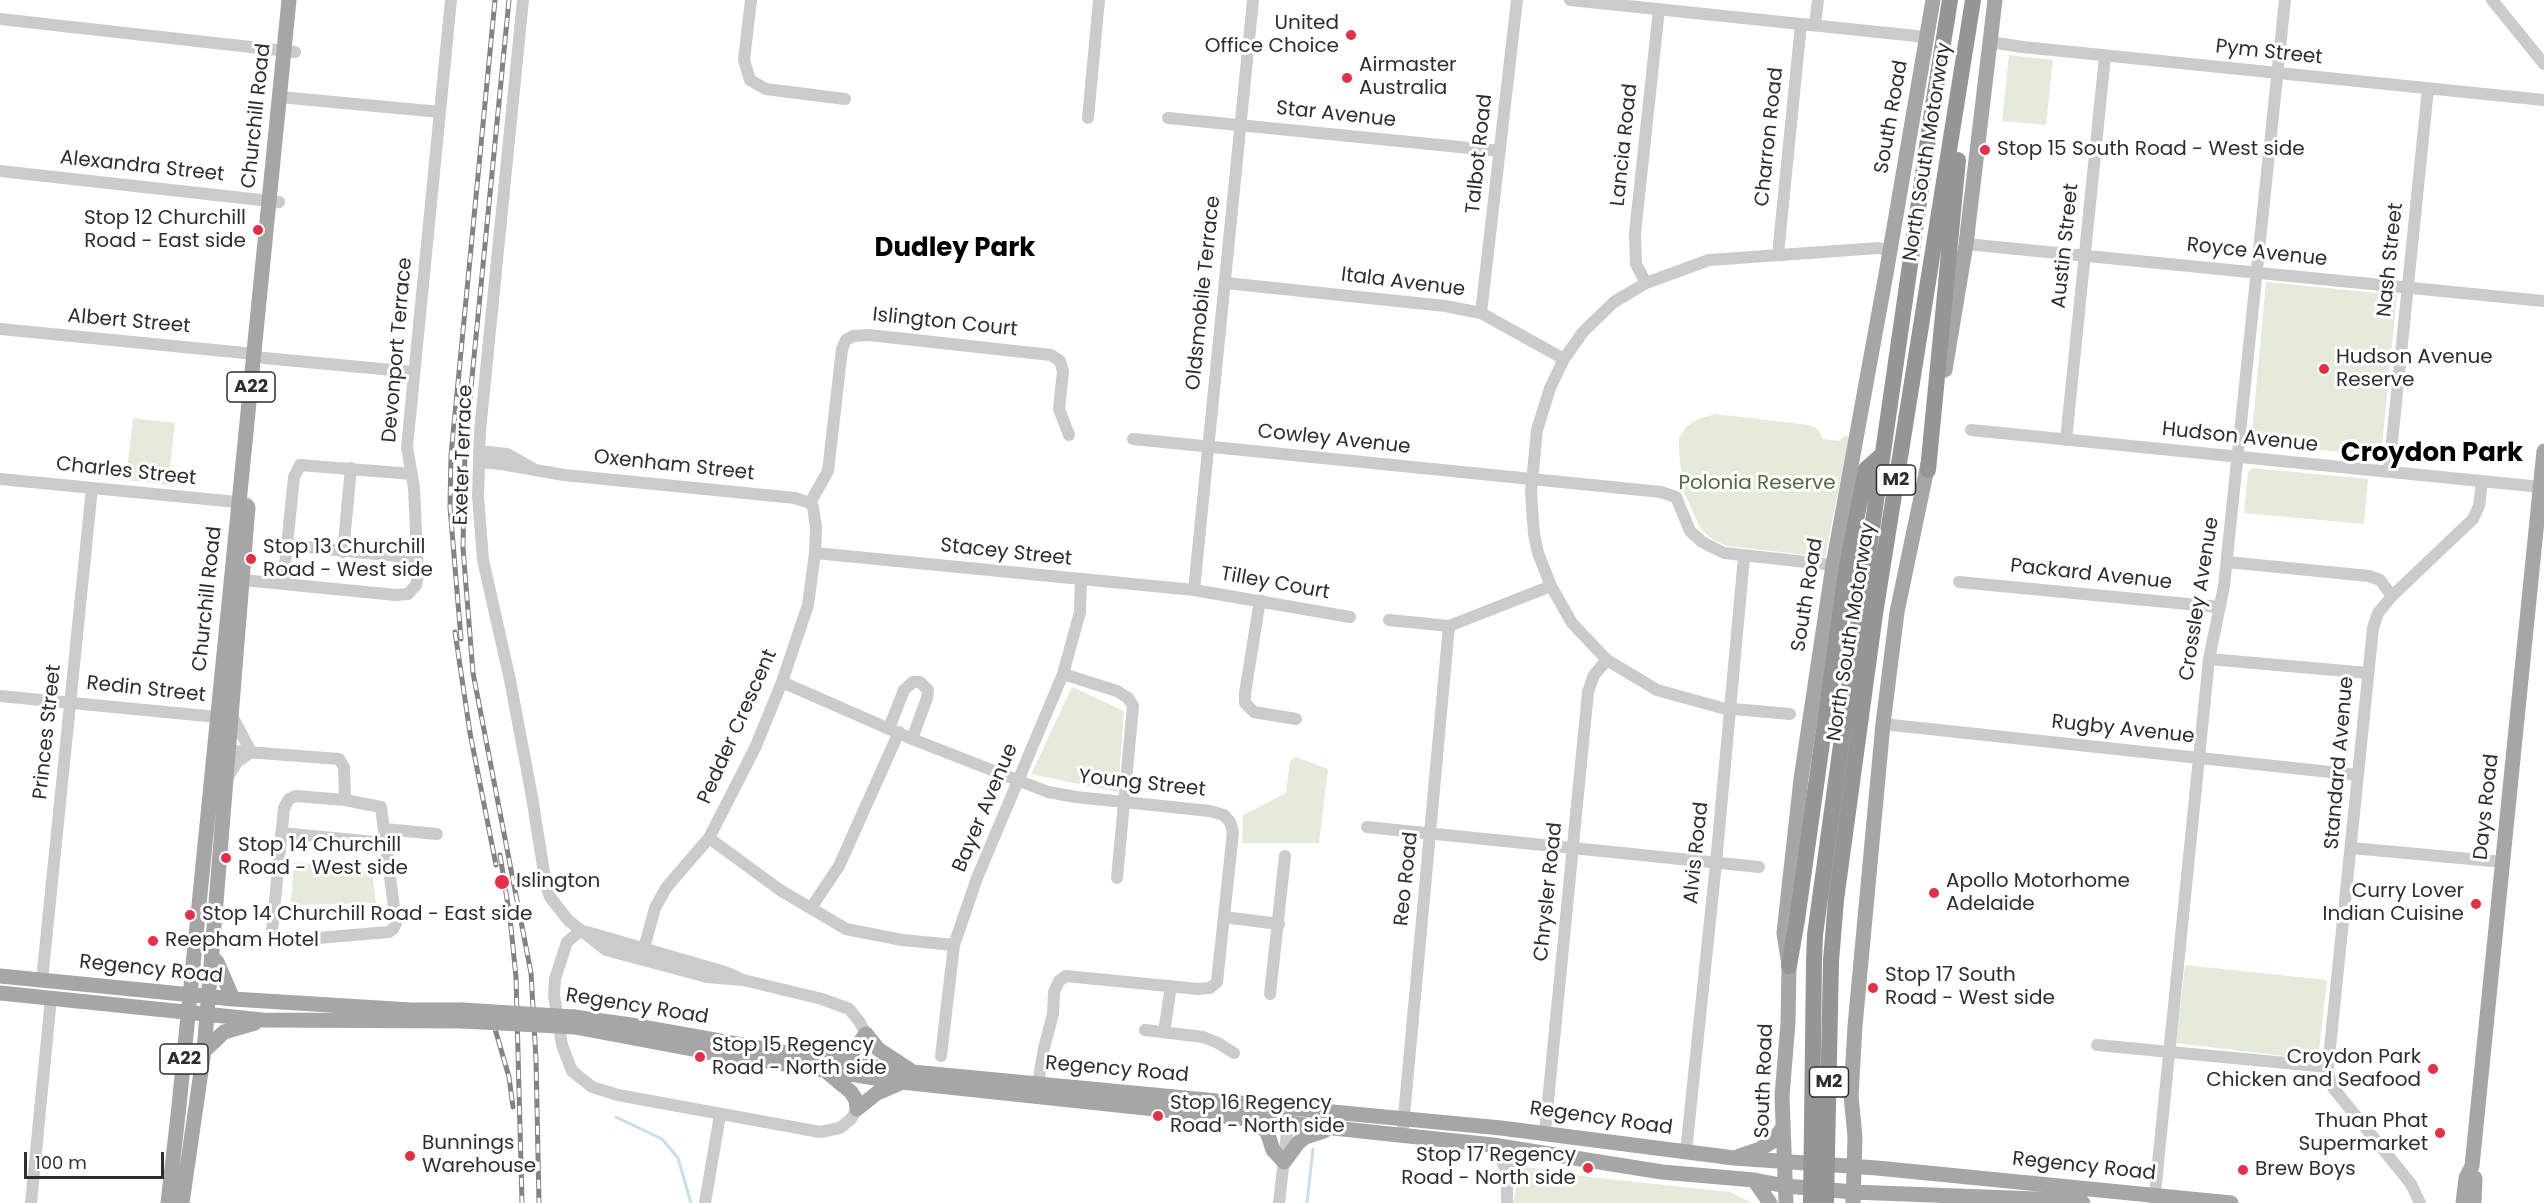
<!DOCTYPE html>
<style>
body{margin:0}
#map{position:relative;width:2544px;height:1203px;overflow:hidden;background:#fff;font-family:Poppins,sans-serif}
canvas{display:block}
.scale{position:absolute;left:24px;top:1152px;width:140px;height:27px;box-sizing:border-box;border:3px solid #2e2e2e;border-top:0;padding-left:8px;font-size:18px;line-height:21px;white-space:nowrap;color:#2e2e2e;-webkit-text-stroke:4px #fff;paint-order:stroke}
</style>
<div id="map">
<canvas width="2544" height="1203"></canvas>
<div class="scale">100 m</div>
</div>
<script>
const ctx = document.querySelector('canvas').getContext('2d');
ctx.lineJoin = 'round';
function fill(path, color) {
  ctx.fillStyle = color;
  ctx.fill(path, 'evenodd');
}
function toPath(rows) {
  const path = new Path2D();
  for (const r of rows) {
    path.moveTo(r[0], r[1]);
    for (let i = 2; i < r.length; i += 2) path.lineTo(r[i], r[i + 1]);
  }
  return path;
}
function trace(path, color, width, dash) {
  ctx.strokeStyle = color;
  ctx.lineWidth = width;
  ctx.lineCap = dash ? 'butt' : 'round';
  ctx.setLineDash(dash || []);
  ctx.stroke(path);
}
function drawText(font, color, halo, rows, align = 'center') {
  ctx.font = font + ' Poppins,sans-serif';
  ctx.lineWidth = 6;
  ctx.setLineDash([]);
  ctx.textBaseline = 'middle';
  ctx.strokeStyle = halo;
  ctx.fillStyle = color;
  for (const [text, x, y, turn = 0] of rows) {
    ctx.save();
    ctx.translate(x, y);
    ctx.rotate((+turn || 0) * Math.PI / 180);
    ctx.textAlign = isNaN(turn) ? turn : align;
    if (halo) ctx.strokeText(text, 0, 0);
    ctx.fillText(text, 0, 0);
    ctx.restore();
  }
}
fill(toPath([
 [2009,55,2053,60,2046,125,2002,121],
 [2266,282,2397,295,2381,456,2251,443],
 [1716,414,1809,425,1817,428,1823,439,1839,441,1844,436,1849,437,1825,557,1727,546,1713,540,1700,528,1684,492,1679,453,1679,438,1686,427,1698,419],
 [133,418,175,423,168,485,126,480],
 [2252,468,2368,479,2364,524,2244,513,2248,472],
 [1072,687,1124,711,1118,792,1031,774],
 [1296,757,1328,769,1319,843,1242,843,1243,815,1286,793,1290,761],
 [294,862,372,871,376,903,294,905,291,901],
 [2185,965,2327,980,2318,1060,2176,1043],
 [1521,1166,1589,1177,1730,1192,1752,1203,1513,1203]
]), '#e4ebdb');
trace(toPath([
 [616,1117,662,1139,678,1158,691,1203],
 [1307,1203,1313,1149]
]), '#c7dfeb', 3);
trace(toPath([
 [523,0,480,431,478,496,483,560,510,680,532,797,546,885,550,897,568,920,606,950,707,977,743,980],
 [751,0,744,60,750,80,766,89,845,99],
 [1570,0,1926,37],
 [2492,0,2544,64],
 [0,19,295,52],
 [1815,25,1818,0],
 [1989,42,2023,47,2544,100],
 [280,97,440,112],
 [1088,118,1099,0],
 [1168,118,1500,151],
 [0,171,279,202],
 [1966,244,2544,301],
 [1778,254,1801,24],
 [1226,283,1445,306,1481,313,1564,359],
 [1646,283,1636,264,1635,233,1659,9],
 [1481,313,1517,0],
 [0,329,255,354],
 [264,358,414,372],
 [1971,430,2541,487],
 [1133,439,1661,492,1676,497,1690,531,1702,542,1724,553,1833,565],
 [2066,440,2105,56],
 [479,451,507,454,532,468],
 [479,462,501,464,564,475,795,498,810,503],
 [2389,471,2428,89],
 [0,479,247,503],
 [810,503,828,471,842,349,846,340,853,336,869,335,1051,355,1060,361,1063,371,1059,409,1069,435],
 [287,545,417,558],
 [343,552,351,468],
 [815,553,1194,590,1350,617],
 [2227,562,2369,576,2380,580,2392,596],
 [233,579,396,595,408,594,416,585,418,576,414,488,407,447,451,0],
 [1959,582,2219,607],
 [283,584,294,477,300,465,412,474],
 [1194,590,1253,0],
 [1260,600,1245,693,1245,703,1254,712,1296,719],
 [1389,620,1449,626,1551,586],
 [2209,659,2368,673],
 [1063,674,1117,691,1128,698,1133,706,1117,878],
 [782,682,912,739,1048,792,1076,797,1210,811,1224,815,1230,822,1233,832,1217,982,1210,988,1198,989,1066,976,1059,981,1054,992,1053,1014,1044,1048,1038,1084],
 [0,696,217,717],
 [1790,714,1722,708,1657,690,1607,660,1572,623,1551,586,1538,553,1534,534,1531,492,1537,430,1550,388,1564,359,1583,332,1614,302,1646,283,1709,260,1879,248,1890,251],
 [1883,724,2358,775],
 [889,728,904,690,913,682,920,682,928,690,927,698,912,739],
 [221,750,339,759,344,767,345,800,381,807,396,923,393,929,389,932,282,941,277,939,272,931,284,808,289,799,296,796,345,800],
 [226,780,237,762,251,752,231,714],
 [1367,827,1759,867],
 [385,829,437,834],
 [281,833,386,843],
 [709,838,780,890,846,929,902,940,954,945],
 [2352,848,2503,862],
 [811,908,839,866,899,732],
 [1224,917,1279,924],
 [580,931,567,942,555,979,554,995,562,1045,572,1071,592,1087,618,1095,820,1132,840,1128,851,1119,857,1109],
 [587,932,725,972,743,980,822,999,849,1009,859,1021,866,1034],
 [641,959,655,908,666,888,709,838,755,748,782,682,808,605,815,553,816,528,813,507,810,503],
 [42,980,92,488],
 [1270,994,1285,856],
 [1145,1030,1203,1037,1218,1043,1234,1053],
 [1164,1032,1171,986],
 [2097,1045,2328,1067],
 [941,1056,954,945,977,878,1063,674,1080,612,1081,580],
 [1403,1127,1449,626],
 [1545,1132,1588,692,1594,675,1607,660],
 [1493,1145,1507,1171,1516,1158,1517,1148],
 [1686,1152,1716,863,1744,557],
 [31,1203,51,998],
 [705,1203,720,1115],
 [1279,1203,1289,1115],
 [1507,1203,1507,1171],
 [2154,1203,2209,659,2224,586,2285,0],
 [2420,1203,2411,1184,2334,1089,2329,1078,2328,1067,2373,628,2378,613,2392,596,2473,519,2479,506,2482,481]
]), '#cbcbcb', 12);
trace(toPath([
 [1945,370,1966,244,1995,0],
 [212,957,217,962,233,999],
 [0,976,233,999,411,1010,463,1010],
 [0,993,262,1020,463,1021],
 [574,1017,631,1025,826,1060,912,1072,1501,1128,1734,1158,1877,1168,2231,1203],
 [575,1027,708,1052,901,1082,1493,1145,1662,1172,1754,1180,1786,1186,1853,1192,2036,1199,2083,1203],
 [204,1051,224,1032,255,1023],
 [831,1058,854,1050,866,1034,878,1049,910,1070],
 [828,1073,851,1092,856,1100,857,1109],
 [857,1109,877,1093,900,1083],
 [1254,1121,1267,1132,1273,1150,1284,1162,1298,1143,1305,1137,1324,1131],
 [1739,1156,1760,1149,1773,1141,1783,1127],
 [1754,1180,1770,1203],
 [168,1203,179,1106,289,0],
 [182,1203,204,1051,248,507],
 [1786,1203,1782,1096,1788,1023,1789,966,1784,933,1801,779,1833,565,1886,274,1933,0],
 [1853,1203,1855,1137,1851,1096,1855,1026,1883,724,1897,612,1929,459],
 [2463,1203,2466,1178,2472,1166,2544,451],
 [2474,1203,2475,1178]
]), '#a6a6a6', 15);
trace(toPath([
 [1928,470,1958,160],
 [1831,961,1836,900,1875,614,1973,0],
 [1814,962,1815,935,1843,730,1932,112,1950,0],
 [1789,966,1797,920,1847,566,1866,469,1883,454]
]), '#959595', 16);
const rail = toPath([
 [509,0,465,449,463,548,473,673,531,973,536,1059,539,1203],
 [455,632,470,733,496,865],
 [461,639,450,507,451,455,495,0],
 [500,855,510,918,516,977,522,1203],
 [493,1022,509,1077,513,1107]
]);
trace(rail, '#838383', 5);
trace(rail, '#fff', 3, [9]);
trace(toPath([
 [463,1010,574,1017],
 [463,1021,575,1027]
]), '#a6a6a6', 15);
trace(toPath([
 [1811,1203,1814,962],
 [1826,1203,1831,961]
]), '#959595', 16);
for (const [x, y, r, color] of [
 [1351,35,6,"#e52f46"],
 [1347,78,6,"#e52f46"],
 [1985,150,6,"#e52f46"],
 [258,230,6,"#e52f46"],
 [2324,369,6,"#e52f46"],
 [251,559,6,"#e52f46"],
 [226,858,6,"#e52f46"],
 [502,882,8,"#e52f46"],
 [1934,893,6,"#e52f46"],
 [2476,904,6,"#e52f46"],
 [190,915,6,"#e52f46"],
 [153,941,6,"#e52f46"],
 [1873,988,6,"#e52f46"],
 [700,1057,6,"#e52f46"],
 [2433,1069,6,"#e52f46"],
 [1158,1116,6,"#e52f46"],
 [2440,1133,6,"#e52f46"],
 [410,1156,6,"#e52f46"],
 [1588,1168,6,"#e52f46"],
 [2243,1170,6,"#e52f46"]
]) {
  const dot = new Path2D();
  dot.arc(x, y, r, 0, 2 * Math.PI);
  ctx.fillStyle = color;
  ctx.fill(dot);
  trace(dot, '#fff', 2);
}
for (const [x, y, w] of [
 [251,387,48],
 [1896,480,39],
 [184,1059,48],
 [1829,1082,39]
]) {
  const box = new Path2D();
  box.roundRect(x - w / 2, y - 15, w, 30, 4.5);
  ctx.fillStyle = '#fff';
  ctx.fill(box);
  trace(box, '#2e2e2e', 1.5);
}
drawText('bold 18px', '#2e2e2e', null, [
 ["A22",251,387],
 ["M2",1896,480],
 ["A22",184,1059],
 ["M2",1829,1082]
]);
drawText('20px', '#2e2e2e', '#fff', [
 ["United",1339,24,"right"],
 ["Office Choice",1339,47,"right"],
 ["Airmaster",1359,66],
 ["Australia",1359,89],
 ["Stop 15 South Road - West side",1997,150],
 ["Stop 12 Churchill",246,219,"right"],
 ["Road - East side",246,242,"right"],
 ["Hudson Avenue",2336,358],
 ["Reserve",2336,381],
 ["Stop 13 Churchill",263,548],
 ["Road - West side",263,571],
 ["Stop 14 Churchill",238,846],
 ["Road - West side",238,869],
 ["Islington",516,882],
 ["Apollo Motorhome",1946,882],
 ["Adelaide",1946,905],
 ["Curry Lover",2464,892,"right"],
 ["Indian Cuisine",2464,915,"right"],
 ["Stop 14 Churchill Road - East side",202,915],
 ["Reepham Hotel",165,941],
 ["Stop 17 South",1885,976],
 ["Road - West side",1885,999],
 ["Stop 15 Regency",712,1046],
 ["Road - North side",712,1069],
 ["Croydon Park",2421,1058,"right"],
 ["Chicken and Seafood",2421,1081,"right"],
 ["Stop 16 Regency",1170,1104],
 ["Road - North side",1170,1127],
 ["Thuan Phat",2428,1122,"right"],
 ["Supermarket",2428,1145,"right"],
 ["Bunnings",422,1144],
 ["Warehouse",422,1167],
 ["Stop 17 Regency",1576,1156,"right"],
 ["Road - North side",1576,1179,"right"],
 ["Brew Boys",2255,1170]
], 'left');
drawText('20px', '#2e2e2e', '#fff', [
 ["Pym Street",2269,53,6],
 ["Star Avenue",1336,115,6],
 ["Churchill Road",257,116,-84],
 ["South Road",1892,117,-80],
 ["Charron Road",1770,137,-84],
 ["Lancia Road",1625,145,-84],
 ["North South Motorway",1928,152,-81],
 ["Talbot Road",1480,154,-84],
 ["Alexandra Street",142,167,6],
 ["Austin Street",2066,246,-84],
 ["Royce Avenue",2257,253,6],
 ["Nash Street",2391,260,-84],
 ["Itala Avenue",1403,283,7],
 ["Oldsmobile Terrace",1204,293,-84],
 ["Albert Street",129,322,5],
 ["Islington Court",945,323,6],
 ["Devonport Terrace",398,350,-85],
 ["Hudson Avenue",2240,438,6],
 ["Cowley Avenue",1334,440,6],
 ["Exeter Terrace",464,455,-88],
 ["Oxenham Street",674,466,6],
 ["Charles Street",126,472,6],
 ["Stacey Street",1006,553,6],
 ["Packard Avenue",2091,575,6],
 ["Tilley Court",1275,584,10],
 ["South Road",1808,595,-81],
 ["Churchill Road",208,599,-84],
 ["Crossley Avenue",2200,599,-81],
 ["North South Motorway",1852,632,-81],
 ["Redin Street",146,690,6],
 ["Pedder Crescent",738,727,-66],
 ["Rugby Avenue",2123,730,6],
 ["Princes Street",48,732,-84],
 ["Standard Avenue",2340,763,-85],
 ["Young Street",1142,784,6],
 ["Days Road",2487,807,-84],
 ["Bayer Avenue",986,808,-67],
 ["Alvis Road",1697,853,-84],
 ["Reo Road",1407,879,-84],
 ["Chrysler Road",1549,892,-84],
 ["Regency Road",151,970,6],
 ["Regency Road",637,1007,9],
 ["Regency Road",1117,1070,5],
 ["South Road",1765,1081,-88],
 ["Regency Road",1601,1119,8],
 ["Regency Road",2084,1167,6]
]);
drawText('20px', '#53693b', '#fff', [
 ["Polonia Reserve",1757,484]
]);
drawText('bold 26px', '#000', '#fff', [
 ["Dudley Park",955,249],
 ["Croydon Park",2432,454]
]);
</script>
